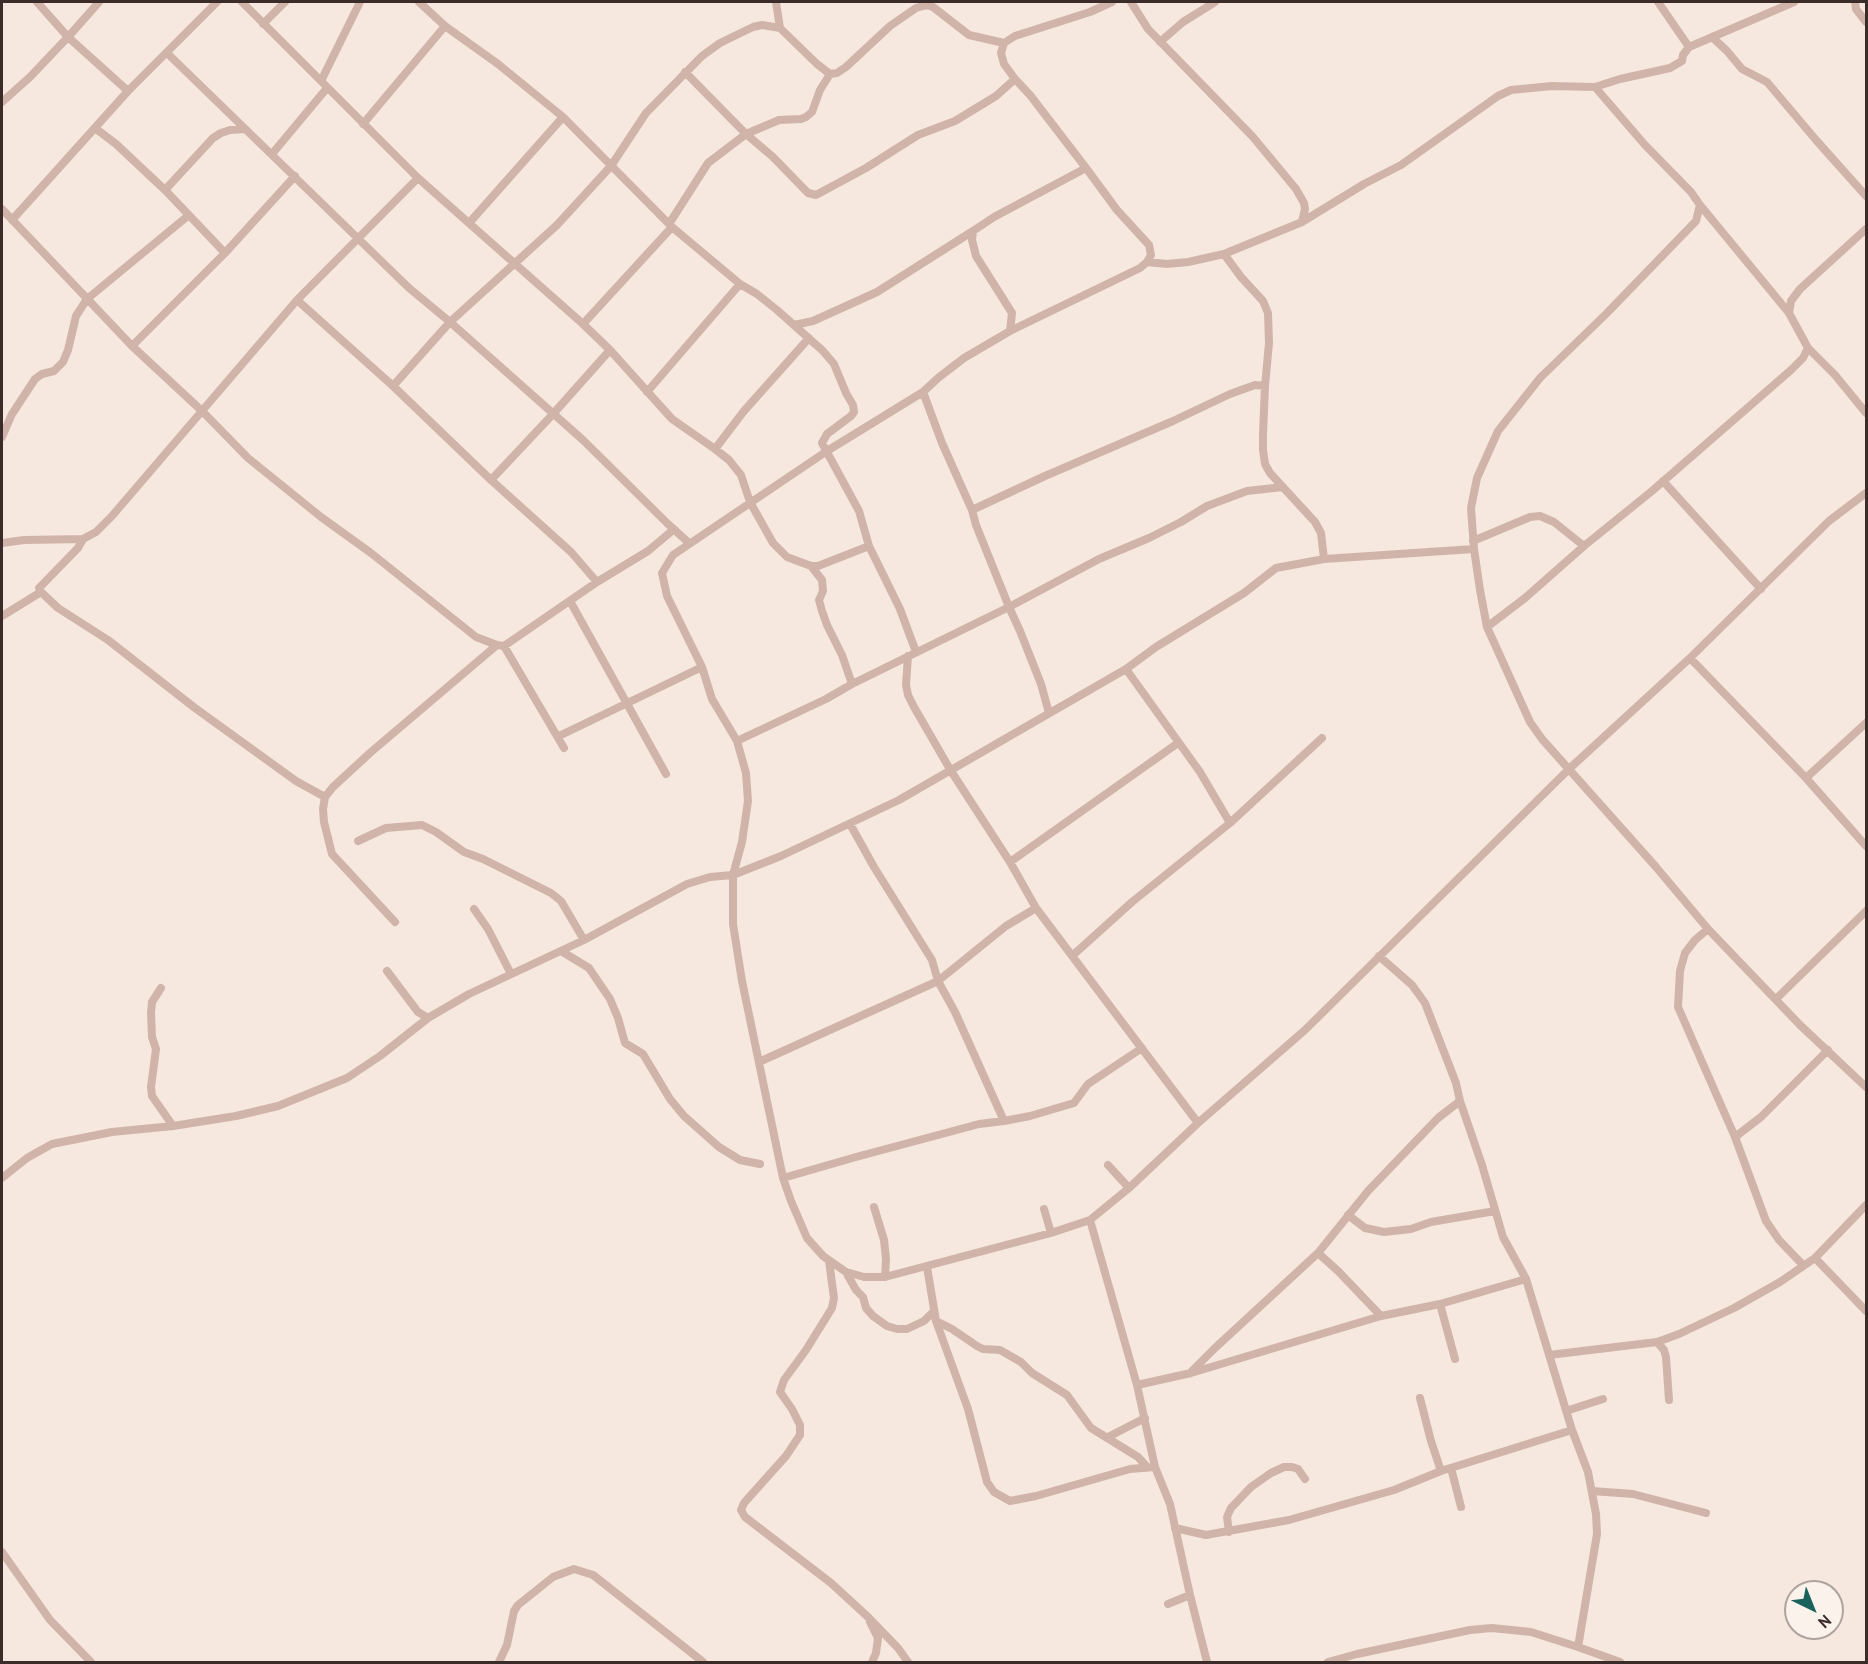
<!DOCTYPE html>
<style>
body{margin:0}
#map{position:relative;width:1868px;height:1664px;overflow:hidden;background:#f6e7df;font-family:"PT Sans",sans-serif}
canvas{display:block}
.frame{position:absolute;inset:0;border:3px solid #3c2c29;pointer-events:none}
.north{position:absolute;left:1784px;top:1580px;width:60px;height:60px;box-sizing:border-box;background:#fcf2ec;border:2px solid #afa39e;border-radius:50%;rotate:137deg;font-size:16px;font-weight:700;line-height:24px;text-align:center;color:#3c2c29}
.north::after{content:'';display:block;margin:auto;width:21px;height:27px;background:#19635c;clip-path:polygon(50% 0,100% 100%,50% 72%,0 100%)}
</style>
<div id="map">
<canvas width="1868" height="1664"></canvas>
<div class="frame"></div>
<div class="north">N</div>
</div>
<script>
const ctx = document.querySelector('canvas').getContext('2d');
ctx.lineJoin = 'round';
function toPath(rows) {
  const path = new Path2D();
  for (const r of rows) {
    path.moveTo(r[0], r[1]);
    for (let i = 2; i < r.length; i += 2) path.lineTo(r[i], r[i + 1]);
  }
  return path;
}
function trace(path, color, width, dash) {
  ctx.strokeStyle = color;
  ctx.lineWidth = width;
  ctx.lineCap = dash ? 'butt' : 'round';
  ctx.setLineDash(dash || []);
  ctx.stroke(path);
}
trace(toPath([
 [37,2,68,37,128,91],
 [242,2,418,178,583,324,610,350,672,419,715,449,729,460,741,475,750,502,773,543,787,557,811,566,818,566,869,546],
 [419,2,445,26,498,64,563,117,672,227,740,284,757,294,777,310,823,351,834,364,846,393,853,405,854,412,851,416,827,434,822,443,859,511,869,546,900,609,916,652],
 [776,2,780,28],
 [1112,2,1090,12,1015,36,1004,43,1001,53,1004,64,1015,79,1030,95,1086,168,1117,210,1149,245,1151,255,1147,262,1140,268,1010,331,964,358,938,378,923,392,827,451,673,555,662,573,667,596,702,667,712,699,737,741,746,773,748,801,742,842,733,875,733,924,742,981,783,1178,791,1201,807,1238,823,1256,846,1272,864,1277,885,1277,1051,1233,1090,1220,1129,1188,1198,1123,1305,1030,1569,769,1690,658,1829,521,1866,493],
 [1131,2,1148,29,1253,137,1296,189,1304,203,1305,209,1302,222],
 [1658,2,1689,47],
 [1855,2,1856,9,1866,22],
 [263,24,285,2],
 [1712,37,1727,51,1742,69,1767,82,1816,140,1866,196],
 [1160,42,1183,22,1215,2],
 [167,53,409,288,450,322,583,440,668,524,689,543],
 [685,72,746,134,773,157,808,193,816,195,866,168,918,135,955,121,996,96,1015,79],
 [321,81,360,2],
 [1595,87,1645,145,1691,192,1700,205,1696,221,1606,314,1540,378,1498,431,1477,478,1471,508,1474,549,1480,590,1487,627,1530,722,1542,739,1656,867,1708,929,1800,1025,1866,1087],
 [2,102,30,77,68,37,99,2],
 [363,124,445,26],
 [95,128,116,144,165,190,225,253],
 [272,154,327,88],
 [165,190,213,138,221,133,230,130,245,129],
 [1700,205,1789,313],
 [2,209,132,346,202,411,248,458,321,517,371,553,476,637,497,645,504,646,597,582,648,551,673,530],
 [12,220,128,91,217,2],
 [470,222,563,117],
 [669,224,708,163,746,134,779,120,801,119,806,117,812,112,820,90,830,74],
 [1866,229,1800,289,1791,301,1789,313,1808,348,1835,375,1866,413],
 [1224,254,1241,277,1263,301,1268,313,1269,343,1265,386,1263,434,1263,450,1265,464,1270,473,1315,522,1321,533,1324,559],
 [1147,262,1167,264,1188,262,1224,254,1302,222,1364,184,1401,165,1498,96,1511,90,1552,86,1595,87,1620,79,1670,68,1682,61,1683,55,1689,47,1794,2],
 [297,300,393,386,491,480,571,552,597,582],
 [583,324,672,227],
 [794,325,813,321,877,292,973,231],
 [1010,331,1012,313,976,256,972,240,973,231,994,217,1086,168],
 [132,346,225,253,295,176],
 [393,386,450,322,557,225,611,166,646,113,702,56,720,43,753,27,762,25,780,28,817,64,830,74,837,73,846,67,890,26,916,8,927,5,933,7,969,35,1004,43],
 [647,392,740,284],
 [923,392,942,443,972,510,976,525,1009,607,1020,631,1041,684,1049,713],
 [2,437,12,414,35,379,42,374,54,371,63,362,68,350,76,316,87,299,189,215],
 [715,449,744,411,809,338],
 [491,480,553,414,610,350],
 [1663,481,1761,589],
 [972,510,1045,476,1173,421,1230,394,1255,385,1265,386],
 [83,539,78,548,41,586,39,588,41,592,58,608,108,640,195,708,296,781,325,797],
 [1473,541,1530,517,1540,516,1554,522,1584,546],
 [2,543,24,540,83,539,96,532,112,516,297,300,418,178],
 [811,566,822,580,823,591,819,600,822,611,827,625,842,655,852,684],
 [570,601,666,774],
 [2,616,41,592],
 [1487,627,1525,598,1584,546,1652,491,1791,370,1803,358,1808,348],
 [504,646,564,748],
 [908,656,906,685,908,695,914,707,951,771,1010,862,1036,908,1198,1123],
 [1690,658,1806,778,1866,846],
 [1126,669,1200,772,1230,823],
 [559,736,702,667],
 [737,741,826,699,852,684,1009,607,1099,559,1149,538,1181,522,1207,506,1247,491,1283,487],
 [1806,778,1866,723],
 [850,824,874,867,932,960,938,981,955,1012,1004,1121,1030,1116,1074,1103,1088,1084,1142,1048],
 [358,841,386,828,422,825,436,832,464,852,483,859,551,893,561,901,584,940],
 [1010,862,1178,743],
 [474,909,488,929,511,974],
 [395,922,332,854,324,822,323,809,325,797,333,787,371,752,497,645],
 [1708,929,1695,940,1685,953,1680,971,1678,1007,1735,1137,1766,1221,1779,1240,1803,1265],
 [561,951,589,968,610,999,618,1018,625,1043,643,1054,670,1099,684,1116,719,1147,740,1160,760,1164],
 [1072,956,1132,902,1230,823,1322,738],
 [1379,956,1412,985,1425,1003,1456,1083,1460,1101,1482,1165,1503,1237,1526,1279,1572,1430,1588,1472,1596,1514,1597,1534,1578,1647],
 [387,971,418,1012,428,1018],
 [161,988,152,1002,151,1013,152,1037,156,1049,151,1087,152,1096,173,1126],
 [1776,999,1866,911],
 [759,1062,938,981,1006,926,1036,908],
 [1735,1137,1761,1117,1828,1050],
 [1108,1165,1129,1188],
 [2,1178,27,1158,52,1144,112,1132,173,1126,236,1116,278,1106,347,1078,380,1056,428,1018,469,994,584,940,687,884,710,877,733,875,781,856,899,800,1126,669,1156,647,1244,593,1276,568,1324,559,1474,549],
 [783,1178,856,1157,979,1124,1004,1121],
 [874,1207,884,1240,886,1259,885,1277],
 [1044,1209,1051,1233],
 [1348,1215,1365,1228,1384,1232,1411,1229,1431,1222,1495,1211],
 [1090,1220,1137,1385,1155,1467,1170,1504,1190,1595,1207,1662],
 [1318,1253,1338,1271,1381,1316],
 [1815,1258,1866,1311],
 [829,1261,834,1298,832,1308,806,1350,784,1380,780,1392,792,1409,800,1425,800,1435,786,1456,744,1503,741,1510,745,1517,831,1583,868,1617,898,1648,908,1662],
 [927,1267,936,1321,968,1409,987,1482,994,1492,1010,1501,1036,1496,1130,1469,1155,1467],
 [846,1272,856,1290,863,1297,866,1308,873,1316,887,1326,897,1329,907,1329,924,1321,934,1311],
 [1440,1304,1455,1359],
 [936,1321,952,1329,977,1346,983,1349,1000,1350,1021,1362,1032,1373,1067,1395,1091,1428,1138,1457,1147,1467],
 [1657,1342,1664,1350,1666,1357,1669,1400],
 [1549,1355,1657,1342,1679,1334,1734,1308,1780,1282,1815,1258,1866,1205],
 [1192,1371,1215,1348,1318,1253,1368,1191,1438,1118,1460,1101],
 [1137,1385,1191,1373,1381,1316,1440,1304,1526,1279],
 [1420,1398,1431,1441,1441,1471],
 [1566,1411,1603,1399],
 [1108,1437,1145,1418],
 [1451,1468,1461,1507],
 [1592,1491,1633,1494,1706,1513],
 [1175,1528,1206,1535,1289,1520,1394,1490,1441,1471,1572,1430],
 [1229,1532,1227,1517,1231,1508,1251,1487,1271,1473,1284,1467,1292,1467,1298,1469,1305,1479],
 [2,1552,50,1620,91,1662],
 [1168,1604,1190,1595],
 [870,1622,878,1638,876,1653,872,1662],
 [499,1662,507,1645,514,1611,518,1605,553,1577,574,1569,593,1575,602,1582,703,1662],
 [1328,1662,1357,1654,1470,1630,1492,1628,1531,1632,1578,1647,1620,1662]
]), '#d0b4a9', 8);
</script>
